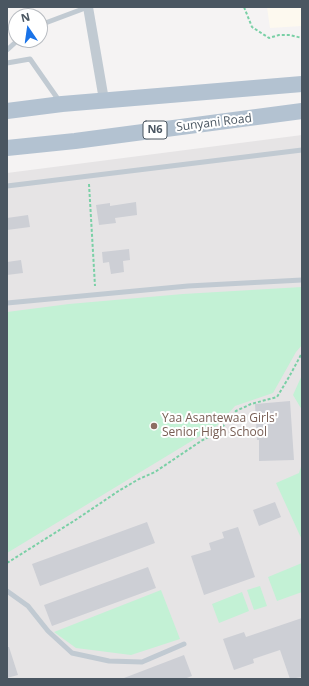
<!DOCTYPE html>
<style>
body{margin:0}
#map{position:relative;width:309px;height:686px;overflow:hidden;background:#f5f3f3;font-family:"Open Sans",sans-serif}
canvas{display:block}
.frame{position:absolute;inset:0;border:8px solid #4a5661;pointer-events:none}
.north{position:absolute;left:8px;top:8px;width:40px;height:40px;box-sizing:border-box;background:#fff;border:1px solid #b7bbc0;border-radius:50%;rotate:347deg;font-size:11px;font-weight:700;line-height:16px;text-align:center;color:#4a5661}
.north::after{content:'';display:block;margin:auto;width:14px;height:18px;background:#1a73e8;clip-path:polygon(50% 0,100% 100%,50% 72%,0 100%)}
</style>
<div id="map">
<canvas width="309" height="686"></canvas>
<div class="frame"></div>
<div class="north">N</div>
</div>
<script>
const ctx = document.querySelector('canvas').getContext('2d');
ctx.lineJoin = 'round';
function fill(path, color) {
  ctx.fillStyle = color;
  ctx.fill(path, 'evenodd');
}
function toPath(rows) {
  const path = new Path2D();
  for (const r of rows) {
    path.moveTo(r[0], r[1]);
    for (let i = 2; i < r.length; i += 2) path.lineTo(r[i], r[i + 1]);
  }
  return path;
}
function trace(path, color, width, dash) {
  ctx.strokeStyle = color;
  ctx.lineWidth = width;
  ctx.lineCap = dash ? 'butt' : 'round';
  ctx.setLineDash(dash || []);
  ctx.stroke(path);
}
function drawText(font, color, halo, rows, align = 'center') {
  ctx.font = font + ' "Open Sans",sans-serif';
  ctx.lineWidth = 4;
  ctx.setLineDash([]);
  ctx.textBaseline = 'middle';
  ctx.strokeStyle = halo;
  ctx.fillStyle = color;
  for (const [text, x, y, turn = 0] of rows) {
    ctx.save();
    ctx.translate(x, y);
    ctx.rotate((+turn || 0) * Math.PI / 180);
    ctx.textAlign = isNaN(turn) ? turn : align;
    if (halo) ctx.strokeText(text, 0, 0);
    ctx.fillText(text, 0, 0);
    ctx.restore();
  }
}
fill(toPath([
 [267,7,302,7,302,26,270,28]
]), '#fdf9ef');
fill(toPath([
 [302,135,302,679,7,679,7,173]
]), '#e6e4e5');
fill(toPath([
 [302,287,302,345,296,352,273,393,235,406,218,425,7,553,7,312,69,304,183,294],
 [302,375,302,410,293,395],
 [302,463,302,540,276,483,299,473],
 [302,563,302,592,277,601,268,577],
 [260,586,267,606,254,610,247,590],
 [161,590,180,639,131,655,76,648,54,632],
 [242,592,249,611,219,623,212,604]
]), '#c3f1d5');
fill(toPath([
 [136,202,137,215,115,218,116,223,99,225,96,205,110,203,110,206],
 [28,215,30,227,7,230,7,218],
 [129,249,130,260,123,261,124,272,111,274,109,262,103,263,102,252],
 [21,260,23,273,7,275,7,262],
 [290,401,294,460,259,461,259,440,257,440,255,404],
 [275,502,281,517,259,526,253,510],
 [147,522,155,543,40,586,32,564],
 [238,527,255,577,204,595,191,556,211,550,209,543,224,538,222,532],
 [148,567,156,588,52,626,44,605],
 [302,618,302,677,290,679,280,650,253,659,254,663,234,670,223,639,244,632,246,637],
 [7,647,9,647,18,675,7,678],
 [184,655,192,676,184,679,124,679,124,678]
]), '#cdcfd5');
trace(toPath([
 [244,7,252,27,269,38,279,35,290,35,302,38],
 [89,184,95,286],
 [7,563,77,519,120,490,139,479,155,472,201,441,219,431,236,411,251,404,277,397,289,377,302,353]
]), '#7ad0a6', 2, [3, 2]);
trace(toPath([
 [40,25,88,7],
 [7,50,18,40],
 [7,63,30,59,60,102],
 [7,186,302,150],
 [7,303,188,286,302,280],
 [7,591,28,606,48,631,72,653,109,661,142,662,184,644]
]), '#c1cad2', 5);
trace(toPath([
 [88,7,104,100]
]), '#c1cad2', 10);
trace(toPath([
 [7,111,62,104,302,84],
 [7,148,75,141,302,111]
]), '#b3c2d1', 16);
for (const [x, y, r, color] of [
 [154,426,4,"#8d6e63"]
]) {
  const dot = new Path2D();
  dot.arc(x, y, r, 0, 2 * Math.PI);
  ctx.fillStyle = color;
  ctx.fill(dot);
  trace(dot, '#fff', 1.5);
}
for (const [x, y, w] of [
 [155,130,24]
]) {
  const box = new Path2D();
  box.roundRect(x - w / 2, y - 9, w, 18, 3);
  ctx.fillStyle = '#fff';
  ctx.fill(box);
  trace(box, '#4a5661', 1);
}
drawText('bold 11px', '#4a5661', null, [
 ["N6",155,130]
]);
drawText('12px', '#4a5661', '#fff', [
 ["Sunyani Road",214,123,-7]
]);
drawText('12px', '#785e54', '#fff', [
 ["Yaa Asantewaa Girls'",162,419],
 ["Senior High School",162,433]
], 'left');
</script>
